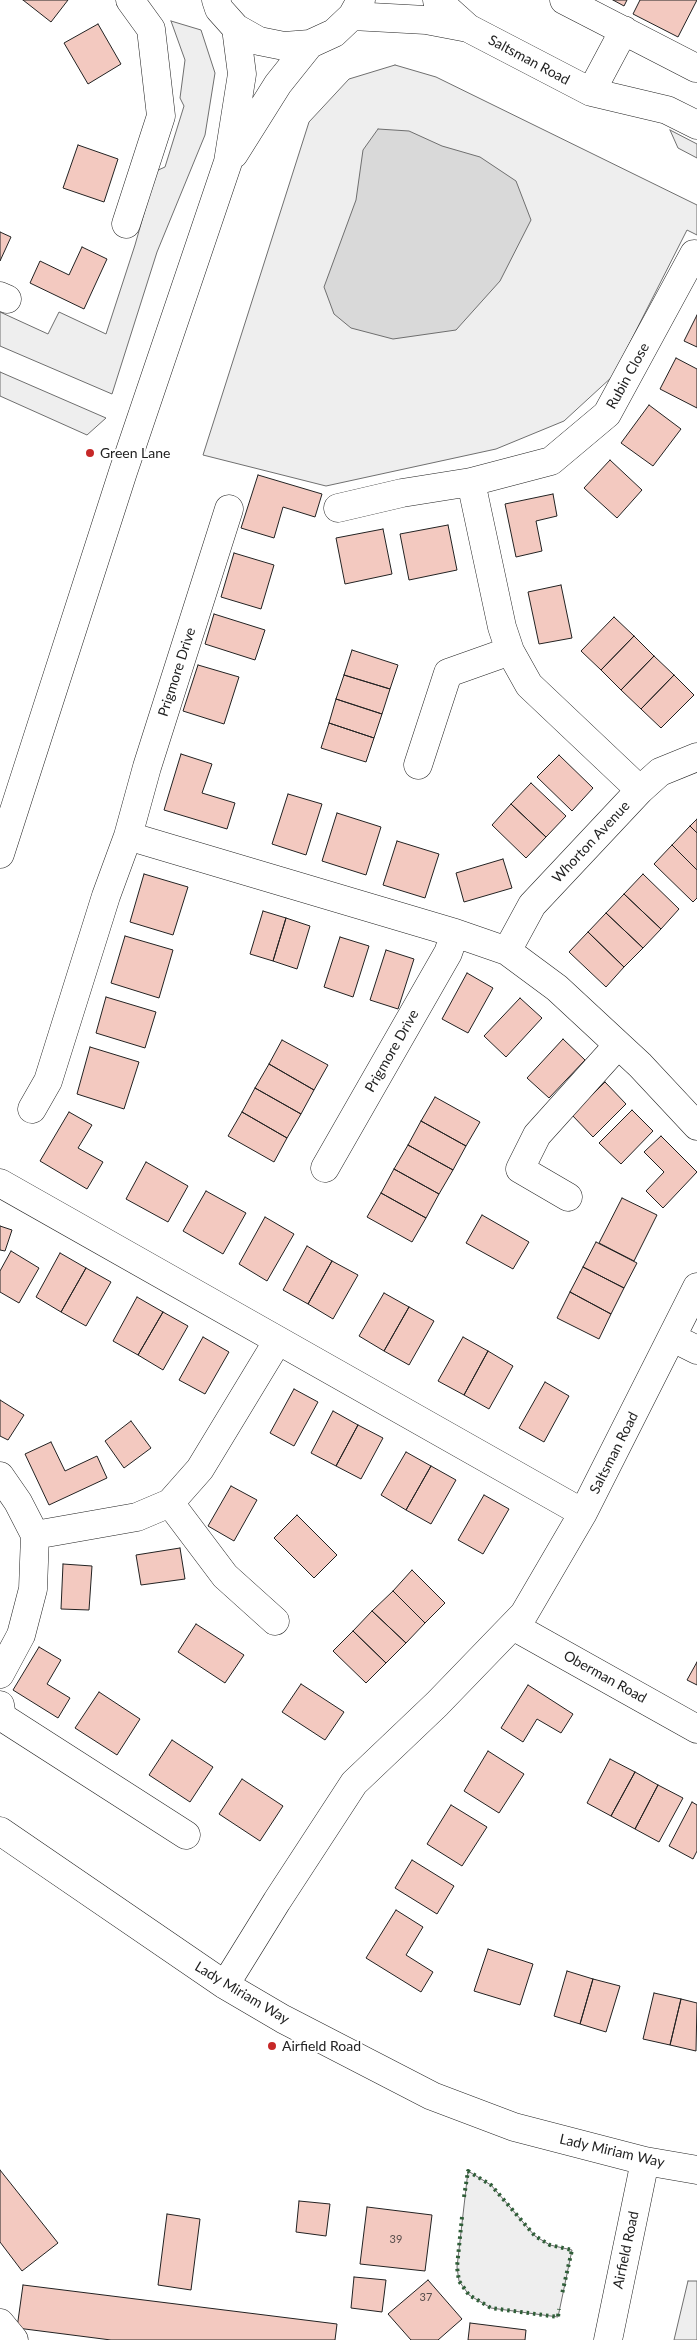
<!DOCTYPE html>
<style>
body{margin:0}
canvas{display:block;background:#fff}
</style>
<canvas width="697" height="2340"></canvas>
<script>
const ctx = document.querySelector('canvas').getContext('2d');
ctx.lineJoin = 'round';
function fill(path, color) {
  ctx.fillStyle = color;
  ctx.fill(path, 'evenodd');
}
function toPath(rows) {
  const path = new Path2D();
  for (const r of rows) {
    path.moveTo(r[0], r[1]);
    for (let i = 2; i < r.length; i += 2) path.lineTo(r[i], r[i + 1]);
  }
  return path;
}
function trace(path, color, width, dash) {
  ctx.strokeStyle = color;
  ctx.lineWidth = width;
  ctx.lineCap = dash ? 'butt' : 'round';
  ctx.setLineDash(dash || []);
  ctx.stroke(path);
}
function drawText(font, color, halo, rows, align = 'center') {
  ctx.font = font + ' Lato,sans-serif';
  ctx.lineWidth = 4;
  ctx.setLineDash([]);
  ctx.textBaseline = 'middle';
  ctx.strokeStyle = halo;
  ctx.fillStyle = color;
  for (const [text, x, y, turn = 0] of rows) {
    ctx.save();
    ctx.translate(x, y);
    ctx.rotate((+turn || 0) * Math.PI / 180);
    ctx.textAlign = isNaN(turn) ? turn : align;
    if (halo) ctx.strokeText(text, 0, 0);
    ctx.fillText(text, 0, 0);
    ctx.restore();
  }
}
const green = toPath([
 [171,21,201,30,215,73,205,135,157,252,112,394,0,346,0,312,48,334,59,312,106,334,135,245,156,171,165,167,184,106,180,98,185,60,171,21],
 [395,65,436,77,697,205,697,235,687,230,613,376,564,421,496,449,326,486,203,455,309,122,349,79,395,65],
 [0,372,106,418,87,435,0,396,0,372],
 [468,2171,491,2185,535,2236,550,2245,572,2250,558,2317,491,2308,469,2295,459,2281,457,2267,468,2171],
 [688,2281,697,2281,697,2340,674,2340,688,2281]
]);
fill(green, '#eee');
trace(green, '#6f6f6f', 1);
const parking = toPath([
 [670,130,697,144,697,158,678,148,670,130]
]);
fill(parking, '#ededed');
trace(parking, '#6f6f6f', 1);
const water = toPath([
 [378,129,409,131,442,146,480,157,516,181,531,220,500,281,456,330,393,339,351,328,334,314,324,287,356,200,363,150,378,129]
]);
fill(water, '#d9d9d9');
trace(water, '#6f6f6f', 1);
const building = toPath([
 [23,0,68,0,51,22,23,0],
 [613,0,627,0,624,6,613,0],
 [640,0,697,0,678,37,633,14,640,0],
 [98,24,121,64,88,84,64,43,98,24],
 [78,145,118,159,104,202,63,188,78,145],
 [0,232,11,237,0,261,0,232],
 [82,247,107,259,84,309,30,283,40,261,69,275,82,247],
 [697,315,697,347,684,341,697,315],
 [676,358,697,369,697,408,660,389,676,358],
 [649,405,681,429,653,466,621,443,649,405],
 [610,460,642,490,617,518,584,488,610,460],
 [258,475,322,494,315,517,283,507,274,538,241,528,258,475],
 [553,494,557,516,536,521,542,551,516,557,505,504,553,494],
 [448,525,457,570,409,580,400,534,448,525],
 [383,529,392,574,345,584,336,538,383,529],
 [234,553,274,565,261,609,221,597,234,553],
 [561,585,572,638,539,644,528,592,561,585],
 [214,614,265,630,255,660,205,644,214,614],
 [614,617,634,636,601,670,581,651,614,617],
 [634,636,654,656,621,690,601,670,634,636],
 [352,650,398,665,390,689,344,675,352,650],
 [654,656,674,675,641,709,621,690,654,656],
 [198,665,239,677,224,724,183,711,198,665],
 [344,675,390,689,382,714,336,699,344,675],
 [674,675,694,695,661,728,641,709,674,675],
 [336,699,382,714,374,738,329,723,336,699],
 [329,723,374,738,366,762,321,748,329,723],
 [181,754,212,764,202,793,235,803,227,829,164,810,181,754],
 [559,755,593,788,572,811,537,777,559,755],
 [531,783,566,816,546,837,511,804,531,783],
 [288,794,322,804,306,855,272,844,288,794],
 [511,804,546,837,526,858,492,825,511,804],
 [337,813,381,827,366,875,322,861,337,813],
 [697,819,697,833,690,826,697,819],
 [690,826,697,833,697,870,672,845,690,826],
 [397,841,439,854,425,898,383,885,397,841],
 [672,845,697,870,697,898,693,902,654,864,672,845],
 [503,859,512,888,464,902,456,873,503,859],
 [144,874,188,887,173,935,130,922,144,874],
 [643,874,679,909,661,929,624,894,643,874],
 [624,894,661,929,643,948,606,913,624,894],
 [263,911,286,918,273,961,250,954,263,911],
 [606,913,643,948,624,967,588,932,606,913],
 [286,918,310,926,297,969,273,961,286,918],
 [588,932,624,967,606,987,569,952,588,932],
 [125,936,173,950,159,998,111,983,125,936],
 [340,937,369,946,353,997,324,987,340,937],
 [386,950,414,959,398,1009,370,1000,386,950],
 [467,973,493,988,468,1033,442,1019,467,973],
 [106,997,156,1012,145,1048,96,1033,106,997],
 [520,998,542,1018,506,1057,484,1036,520,998],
 [563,1039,585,1060,549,1098,527,1078,563,1039],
 [282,1040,328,1065,314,1090,269,1064,282,1040],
 [90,1047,139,1062,124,1109,77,1094,90,1047],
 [269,1064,314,1090,301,1114,255,1088,269,1064],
 [605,1082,626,1104,593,1137,572,1115,605,1082],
 [255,1088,301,1114,287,1138,242,1112,255,1088],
 [435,1097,480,1122,466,1146,421,1121,435,1097],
 [632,1110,653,1131,621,1164,599,1143,632,1110],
 [69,1112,92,1125,78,1148,103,1162,87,1189,40,1161,69,1112],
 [242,1112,287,1138,274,1162,228,1136,242,1112],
 [421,1121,466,1146,453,1170,408,1145,421,1121],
 [661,1136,697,1172,663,1208,646,1191,664,1172,644,1152,661,1136],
 [408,1145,453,1170,439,1194,394,1169,408,1145],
 [146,1162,188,1186,168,1222,126,1199,146,1162],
 [394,1169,439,1194,426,1218,381,1193,394,1169],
 [206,1191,246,1213,223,1254,183,1231,206,1191],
 [381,1193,426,1218,412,1242,367,1217,381,1193],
 [622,1198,657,1215,634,1261,599,1243,622,1198],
 [482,1215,529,1242,513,1269,466,1243,482,1215],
 [265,1217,294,1234,267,1281,239,1264,265,1217],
 [0,1226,12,1230,5,1251,0,1250,0,1226],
 [596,1242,637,1263,624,1288,583,1267,596,1242],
 [307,1246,332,1261,308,1304,283,1290,307,1246],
 [11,1251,39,1268,19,1303,0,1292,0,1271,11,1251],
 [60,1253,86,1268,61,1312,36,1297,60,1253],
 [332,1261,358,1275,333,1319,308,1304,332,1261],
 [583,1267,624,1288,611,1314,570,1292,583,1267],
 [86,1268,111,1282,86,1326,61,1312,86,1268],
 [570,1292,611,1314,599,1339,557,1318,570,1292],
 [384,1293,409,1307,384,1351,359,1336,384,1293],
 [137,1297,163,1312,138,1355,113,1341,137,1297],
 [409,1307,434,1321,409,1365,384,1351,409,1307],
 [163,1312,188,1326,163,1370,138,1355,163,1312],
 [203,1337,229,1352,205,1394,179,1380,203,1337],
 [463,1337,488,1351,464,1395,438,1381,463,1337],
 [488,1351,513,1366,489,1409,464,1395,488,1351],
 [545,1382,569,1396,544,1442,519,1428,545,1382],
 [294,1389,318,1402,294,1446,270,1433,294,1389],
 [0,1400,24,1415,8,1440,0,1436,0,1400],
 [333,1411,358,1425,336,1466,311,1453,333,1411],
 [131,1421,151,1448,124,1468,105,1441,131,1421],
 [358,1425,383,1438,361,1479,336,1466,358,1425],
 [51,1442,65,1471,97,1456,107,1478,49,1505,25,1454,51,1442],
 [406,1452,431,1466,406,1510,381,1495,406,1452],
 [431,1466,456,1480,431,1524,406,1510,431,1466],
 [231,1486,257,1500,234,1541,208,1526,231,1486],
 [484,1495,509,1509,483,1554,458,1540,484,1495],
 [297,1515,337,1555,314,1578,274,1538,297,1515],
 [180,1548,185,1579,141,1585,136,1555,180,1548],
 [63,1564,92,1566,89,1610,61,1609,63,1564],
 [412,1570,445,1603,425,1623,393,1591,412,1570],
 [393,1591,425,1623,406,1643,372,1611,393,1591],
 [372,1611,406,1643,386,1663,353,1631,372,1611],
 [196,1624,244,1655,225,1683,178,1652,196,1624],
 [353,1631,386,1663,366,1683,333,1651,353,1631],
 [39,1647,61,1660,47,1684,70,1698,58,1718,13,1690,39,1647],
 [697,1662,697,1685,687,1680,697,1662],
 [301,1684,344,1712,325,1740,282,1712,301,1684],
 [528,1685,573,1714,561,1733,537,1719,523,1742,501,1728,528,1685],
 [99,1692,140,1719,117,1755,75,1728,99,1692],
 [172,1740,213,1767,190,1802,149,1775,172,1740],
 [488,1751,524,1774,499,1813,464,1791,488,1751],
 [610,1759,635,1772,611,1816,587,1803,610,1759],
 [635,1772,658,1785,635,1829,611,1816,635,1772],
 [242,1779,283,1806,260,1841,219,1814,242,1779],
 [658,1785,683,1798,659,1842,635,1829,658,1785],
 [692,1802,697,1805,697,1851,693,1859,669,1846,692,1802],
 [451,1805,487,1827,462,1866,427,1844,451,1805],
 [412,1860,454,1886,437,1914,395,1888,412,1860],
 [396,1910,423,1927,406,1955,433,1972,421,1992,366,1958,396,1910],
 [488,1949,533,1964,520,2005,474,1991,488,1949],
 [567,1971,593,1979,580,2024,554,2016,567,1971],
 [593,1979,620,1986,606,2032,580,2024,593,1979],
 [654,1993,681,1999,670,2045,643,2039,654,1993],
 [681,1999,697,2003,696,2051,670,2045,681,1999],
 [0,2170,58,2243,22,2271,0,2242,0,2170],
 [299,2201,330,2204,326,2236,296,2232,299,2201],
 [367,2207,432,2215,425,2271,360,2264,367,2207],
 [167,2214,200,2219,191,2290,158,2285,167,2214],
 [354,2277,386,2280,382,2312,351,2308,354,2277],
 [428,2280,462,2319,438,2340,411,2340,388,2314,428,2280],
 [23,2285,337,2324,335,2340,111,2340,17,2328,23,2285],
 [470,2323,526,2330,525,2340,468,2340,470,2323]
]);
fill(building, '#f3c9c0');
trace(building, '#222', 1);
const minor = toPath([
 [216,0,219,9,236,28,259,41,284,46,310,44,334,33,352,16,361,0],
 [437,0,468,28,591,92,667,110,697,125],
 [564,0,696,68],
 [352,16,426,20,468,28],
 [591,92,624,30],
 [234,154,278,84,310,44],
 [126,224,161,116,151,29,130,0],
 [0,296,7,299],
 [471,482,502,627,510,651,529,685,640,790],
 [338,508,402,493,471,482,551,461,607,414,694,254],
 [418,765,448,673,510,651],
 [128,836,455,933,507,951,557,988,640,1065,697,1126],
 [0,854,123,472,228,162,242,74,236,28],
 [507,951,532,905,640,790,660,772,697,757],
 [32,1109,48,1081,106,896,128,836,147,767,229,509],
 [325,1168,448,953,455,933],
 [0,1183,583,1513],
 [568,1197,520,1169,537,1135,618,1045],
 [673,1338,697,1350],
 [0,1476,18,1502,35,1535,33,1589,21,1635,0,1674],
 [170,1503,225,1576,275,1621],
 [35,1535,137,1517,170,1503,200,1469,277,1342],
 [513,1626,697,1729],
 [0,1705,2,1717,186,1835],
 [0,1831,225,1985,283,2019,432,2096,514,2127,645,2161,697,2170],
 [225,1985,277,1901,354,1783,437,1704,524,1614,583,1513,697,1287],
 [0,2323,14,2340],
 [608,2340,645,2161]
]);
trace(minor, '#222', 29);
trace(minor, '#fff', 28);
trace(toPath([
 [464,2197,468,2171,491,2185,535,2236,550,2245,572,2250,562,2294],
 [462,2217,457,2267,459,2281,469,2295,491,2308,558,2317,559,2309]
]), '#2f5e38', 4, [2.5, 4]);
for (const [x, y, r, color] of [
 [90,453,5,"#c62828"],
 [272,2046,5,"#c62828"]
]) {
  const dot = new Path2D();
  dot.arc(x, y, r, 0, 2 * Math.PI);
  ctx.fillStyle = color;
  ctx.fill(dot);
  trace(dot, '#fff', 2);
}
drawText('11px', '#564c4a', null, [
 ["39",396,2239],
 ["37",426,2297]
]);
drawText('14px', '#222', '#fff', [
 ["Saltsman Road",529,60,28],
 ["Rubin Close",628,376,-61],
 ["Prigmore Drive",177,672,-72],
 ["Whorton Avenue",591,842,-47],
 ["Prigmore Drive",392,1051,-60],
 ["Saltsman Road",614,1453,-63],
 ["Oberman Road",605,1677,29],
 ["Lady Miriam Way",242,1993,31],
 ["Lady Miriam Way",612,2151,13],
 ["Airfield Road",626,2250,-78]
]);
drawText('14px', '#222', '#fff', [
 ["Green Lane",100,453],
 ["Airfield Road",282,2046]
], 'left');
</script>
